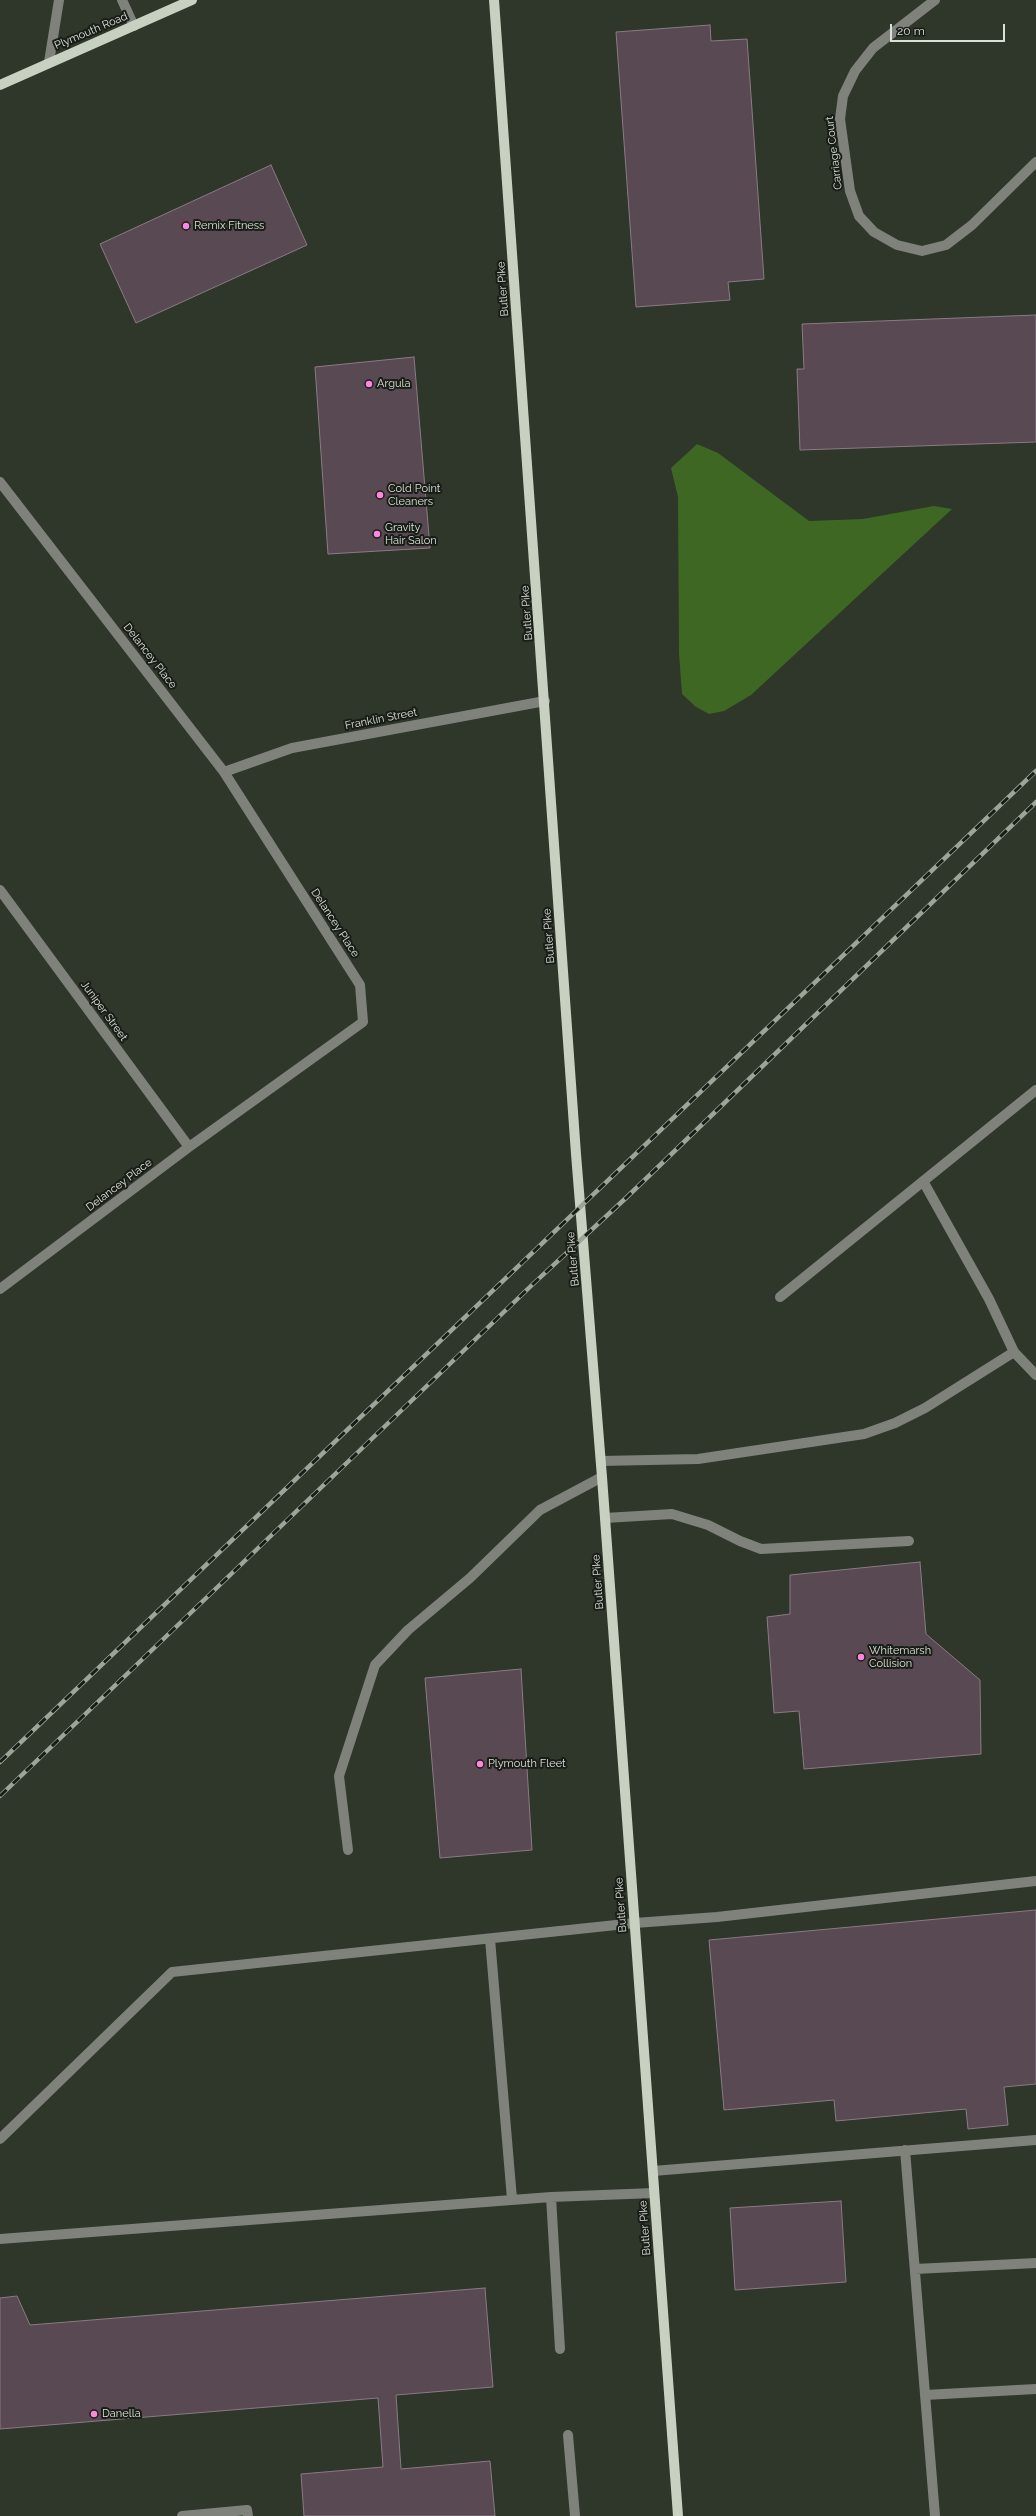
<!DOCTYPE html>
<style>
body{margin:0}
#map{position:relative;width:1036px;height:2516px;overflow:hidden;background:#2e3729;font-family:Raleway,sans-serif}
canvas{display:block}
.scale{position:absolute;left:890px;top:24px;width:115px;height:18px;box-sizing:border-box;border:2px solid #dae0d7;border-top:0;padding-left:5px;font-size:12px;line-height:14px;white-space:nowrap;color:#dae0d7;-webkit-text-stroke:3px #191d17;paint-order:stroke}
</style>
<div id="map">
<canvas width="1036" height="2516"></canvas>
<div class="scale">20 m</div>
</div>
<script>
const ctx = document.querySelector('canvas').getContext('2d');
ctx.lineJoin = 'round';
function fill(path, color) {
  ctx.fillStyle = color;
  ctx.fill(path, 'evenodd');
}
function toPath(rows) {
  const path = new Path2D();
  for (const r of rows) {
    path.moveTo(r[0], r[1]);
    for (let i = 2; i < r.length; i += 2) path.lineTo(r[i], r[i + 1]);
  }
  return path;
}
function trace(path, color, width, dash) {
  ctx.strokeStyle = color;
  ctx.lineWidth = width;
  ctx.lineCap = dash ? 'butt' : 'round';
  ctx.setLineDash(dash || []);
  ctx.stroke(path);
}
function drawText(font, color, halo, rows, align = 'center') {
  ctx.font = font + ' Raleway,sans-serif';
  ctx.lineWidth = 4;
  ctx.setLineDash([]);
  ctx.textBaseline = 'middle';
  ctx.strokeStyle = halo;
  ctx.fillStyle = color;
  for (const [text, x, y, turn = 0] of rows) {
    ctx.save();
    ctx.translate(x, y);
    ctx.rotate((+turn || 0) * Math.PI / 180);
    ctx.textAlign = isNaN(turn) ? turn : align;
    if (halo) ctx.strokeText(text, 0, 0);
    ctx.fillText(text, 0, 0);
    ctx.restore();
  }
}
fill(toPath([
 [697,444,718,453,809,521,863,519,934,506,952,509,751,695,724,711,709,714,696,707,682,694,679,653,678,497,671,468]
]), '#3f6724');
const building = toPath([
 [710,25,711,41,747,39,764,279,728,282,730,300,636,307,616,32,710,25],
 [271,165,307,245,136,323,100,244,271,165],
 [1036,315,1036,442,800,450,797,369,804,369,802,324,1036,315],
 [414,357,430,548,328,554,315,367,414,357],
 [920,1562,926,1634,980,1680,981,1754,804,1769,799,1711,774,1713,767,1617,790,1614,790,1575,920,1562],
 [521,1669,532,1850,440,1858,425,1678,521,1669],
 [1036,1910,1036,2084,1004,2087,1008,2125,968,2129,966,2109,836,2121,834,2100,724,2110,709,1940,1036,1910],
 [841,2201,846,2282,735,2290,730,2208,841,2201],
 [485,2288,493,2387,396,2395,401,2469,490,2461,495,2516,304,2516,301,2474,383,2467,378,2398,0,2429,0,2298,17,2296,30,2325,485,2288]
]);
fill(building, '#594953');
trace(building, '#8b7a86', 1);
trace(toPath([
 [122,0,134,26],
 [935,0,873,48,855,71,843,96,840,119,850,191,859,216,874,232,897,245,922,251,946,245,972,225,1036,162],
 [49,62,59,0],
 [0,482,224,772,360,985,363,1022,189,1147,0,1289],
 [224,772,292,748,545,701],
 [0,890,189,1147],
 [923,1181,989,1299,1014,1352],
 [780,1297,1036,1090],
 [601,1461,698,1459,864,1434,895,1423,925,1408,1014,1352,1036,1375],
 [605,1518,672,1514,708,1525,740,1541,761,1549,909,1541],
 [348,1850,339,1776,375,1665,408,1630,470,1578,540,1510,602,1477],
 [490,1939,512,2199],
 [0,2139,172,1972,635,1923,717,1917,1036,1881],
 [905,2150,935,2516],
 [653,2171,1036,2140],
 [0,2239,551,2197],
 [915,2269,1036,2263],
 [560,2349,551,2197,654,2193],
 [925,2395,1036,2389],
 [568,2435,575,2516],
 [182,2516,247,2510,248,2516]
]), '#7e827b', 10);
trace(toPath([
 [494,0,576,1154,602,1477,678,2516],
 [0,85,192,0]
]), '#c7d0c1', 10);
const rail = toPath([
 [0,1762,1036,771],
 [0,1796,533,1284,627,1197,1036,802]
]);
trace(rail, '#9da499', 4.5);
trace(rail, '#191d17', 3, [9]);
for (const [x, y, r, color] of [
 [186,226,4,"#ff85df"],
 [369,384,4,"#ff85df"],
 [380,495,4,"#ff85df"],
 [377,534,4,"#ff85df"],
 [861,1657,4,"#ff85df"],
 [480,1764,4,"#ff85df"],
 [94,2414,4,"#ff85df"]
]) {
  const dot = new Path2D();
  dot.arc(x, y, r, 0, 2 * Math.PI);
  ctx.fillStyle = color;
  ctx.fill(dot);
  trace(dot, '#191d17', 1.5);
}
drawText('11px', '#dae0d7', '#191d17', [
 ["Plymouth Road",91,31,-23],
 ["Carriage Court",834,153,-97],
 ["Butler Pike",503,289,-94],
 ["Butler Pike",527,613,-94],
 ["Delancey Place",150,656,52],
 ["Franklin Street",381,719,-11],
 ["Delancey Place",335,923,57],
 ["Butler Pike",549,936,-94],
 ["Juniper Street",104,1011,54],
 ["Delancey Place",119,1185,-37],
 ["Butler Pike",573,1259,-95],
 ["Butler Pike",598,1582,-94],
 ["Butler Pike",621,1905,-94],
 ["Butler Pike",645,2228,-94]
]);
drawText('11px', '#dae0d7', '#191d17', [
 ["Remix Fitness",194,226],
 ["Argula",377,384],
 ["Cold Point",388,489],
 ["Cleaners",388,502],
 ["Gravity",385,528],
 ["Hair Salon",385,541],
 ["Whitemarsh",869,1651],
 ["Collision",869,1664],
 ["Plymouth Fleet",488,1764],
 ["Danella",102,2414]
], 'left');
</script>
